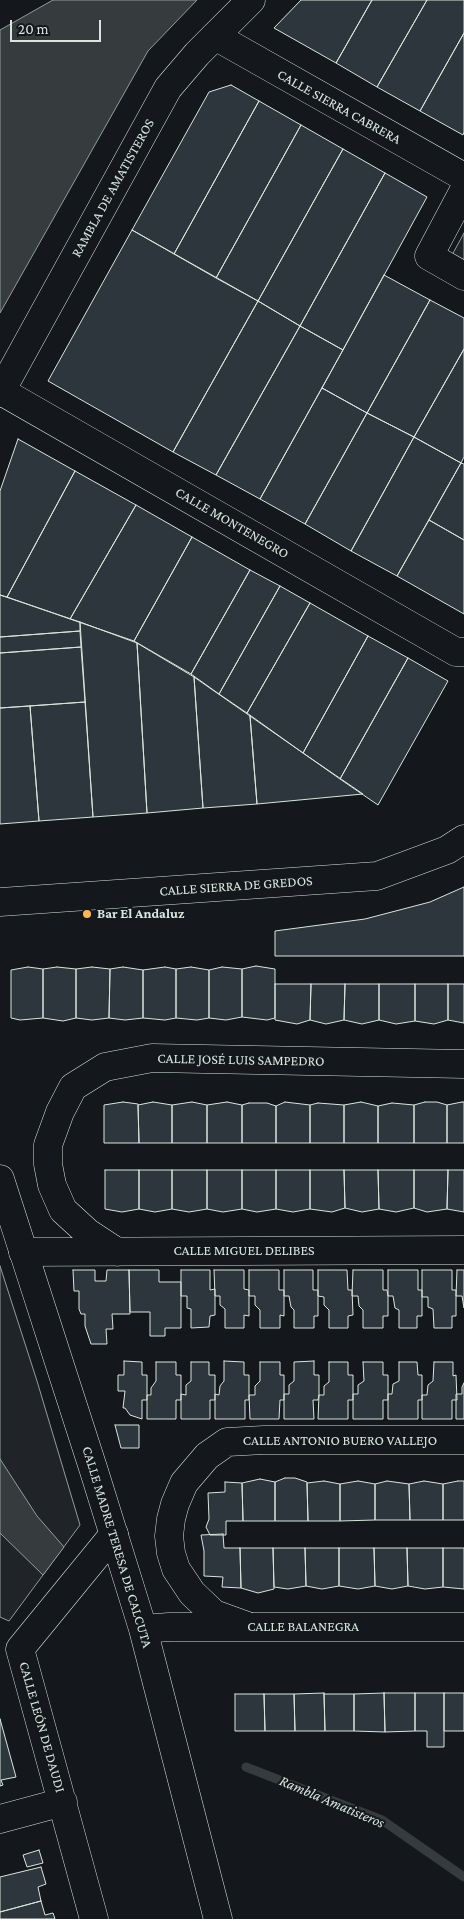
<!DOCTYPE html>
<meta charset="utf-8">
<style>
body{margin:0}
#map{position:relative;width:464px;height:1919px;overflow:hidden;background:#14181c;font-family:"Crimson Pro",serif}
canvas{display:block}
.scale{position:absolute;left:10px;top:20px;width:91px;height:22px;box-sizing:border-box;border:2px solid #d8e6dc;border-top:0;padding-left:6px;font-size:15px;line-height:18px;white-space:nowrap;color:#d8e6dc;-webkit-text-stroke:4px #14181c;paint-order:stroke}
</style>
<div id="map">
<canvas width="464" height="1919"></canvas>
<div class="scale">20 m</div>
</div>
<script>
const ctx = document.querySelector('canvas').getContext('2d');
ctx.lineJoin = 'round';
function fill(path, color) {
  ctx.fillStyle = color;
  ctx.fill(path, 'evenodd');
}
function toPath(rows) {
  const path = new Path2D();
  for (const r of rows) {
    path.moveTo(r[0], r[1]);
    for (let i = 2; i < r.length; i += 2) path.lineTo(r[i], r[i + 1]);
  }
  return path;
}
function trace(path, color, width, dash) {
  ctx.strokeStyle = color;
  ctx.lineWidth = width;
  ctx.lineCap = dash ? 'butt' : 'round';
  ctx.setLineDash(dash || []);
  ctx.stroke(path);
}
function drawText(font, color, halo, rows, align = 'center') {
  ctx.font = font + ' "Crimson Pro",serif';
  ctx.lineWidth = 4;
  ctx.setLineDash([]);
  ctx.textBaseline = 'middle';
  ctx.strokeStyle = halo;
  ctx.fillStyle = color;
  for (const [text, x, y, turn = 0] of rows) {
    ctx.save();
    ctx.translate(x, y);
    ctx.rotate((+turn || 0) * Math.PI / 180);
    ctx.textAlign = isNaN(turn) ? turn : align;
    if (halo) ctx.strokeText(text, 0, 0);
    ctx.fillText(text, 0, 0);
    ctx.restore();
  }
}
const green = toPath([
 [464,233,464,262,452,255,464,233],
 [0,1266,37,1381,80,1525,9,1621,0,1617,0,1266]
]);
fill(green, '#202428');
trace(green, '#939e99', 1);
const water = toPath([
 [53,0,197,0,148,51,0,313,0,30,53,0],
 [0,1459,37,1516,64,1547,43,1575,0,1533,0,1459]
]);
fill(water, '#363b3e');
trace(water, '#939e99', 1);
trace(toPath([
 [246,1767,382,1820,464,1877]
]), '#363b3e', 9);
const building = toPath([
 [301,0,372,0,336,63,274,28,301,0],
 [372,0,427,0,377,87,336,63,372,0],
 [427,0,464,0,464,33,420,111,377,87,427,0],
 [464,33,464,132,463,135,420,111,464,33],
 [231,85,259,101,174,254,132,230,209,92,231,85],
 [259,101,301,125,216,278,174,254,259,101],
 [301,125,343,149,258,301,216,278,301,125],
 [343,149,385,173,300,326,258,301,343,149],
 [385,173,427,197,343,350,300,326,385,173],
 [132,230,258,301,173,452,48,381,132,230],
 [384,275,430,300,367,413,322,388,384,275],
 [430,300,464,318,464,349,414,437,367,413,430,300],
 [258,301,300,326,216,475,173,452,258,301],
 [300,326,343,350,260,499,216,475,300,326],
 [464,349,464,457,461,463,414,437,464,349],
 [322,388,367,413,305,524,260,499,322,388],
 [367,413,414,437,351,551,305,524,367,413],
 [414,437,461,463,397,576,351,551,414,437],
 [18,439,75,471,7,597,0,595,0,491,18,439],
 [461,463,464,464,464,540,429,520,461,463],
 [75,471,136,505,70,619,7,597,75,471],
 [136,505,192,537,134,641,70,619,136,505],
 [429,520,464,540,464,614,397,576,429,520],
 [192,537,250,570,191,674,134,641,192,537],
 [250,570,280,586,219,694,191,674,250,570],
 [280,586,310,603,247,713,219,694,280,586],
 [0,595,80,622,80,631,0,637,0,595],
 [310,603,368,636,303,753,247,713,310,603],
 [80,622,137,643,147,813,93,817,80,622],
 [80,631,81,647,0,653,0,637,80,631],
 [368,636,408,658,340,779,303,753,368,636],
 [137,643,194,677,203,808,147,813,137,643],
 [81,647,85,702,0,708,0,653,81,647],
 [408,658,448,681,378,805,340,779,408,658],
 [194,677,250,716,257,804,203,808,194,677],
 [85,702,93,817,39,821,30,706,85,702],
 [30,706,39,821,0,824,0,708,30,706],
 [250,716,303,753,363,794,257,804,250,716],
 [464,887,464,956,275,956,275,931,365,919,430,902,464,887],
 [256,966,275,969,275,1018,267,1020,242,1017,242,969,256,966],
 [28,967,43,969,43,1018,20,1020,11,1018,11,970,28,967],
 [57,967,76,969,76,1018,63,1021,43,1018,43,969,57,967],
 [92,967,110,969,109,1018,92,1020,76,1018,76,969,92,967],
 [123,967,143,970,143,1018,125,1020,109,1018,110,969,123,967],
 [165,967,176,969,176,1018,165,1020,143,1018,143,970,165,967],
 [191,967,209,970,209,1018,197,1020,176,1018,176,969,191,967],
 [222,967,242,969,242,1017,226,1020,209,1018,209,970,222,967],
 [275,984,311,984,310,1020,297,1024,275,1020,275,984],
 [311,984,345,984,344,1020,326,1024,310,1020,311,984],
 [345,984,379,984,379,1020,362,1024,344,1020,345,984],
 [379,984,415,984,415,1021,396,1024,379,1020,379,984],
 [415,984,448,984,448,1020,434,1024,415,1021,415,984],
 [448,984,464,984,464,1023,448,1020,448,984],
 [123,1102,138,1104,139,1143,104,1143,104,1105,123,1102],
 [153,1102,172,1105,172,1143,139,1143,138,1105,153,1102],
 [192,1102,207,1105,207,1143,172,1143,172,1105,192,1102],
 [227,1102,242,1105,242,1143,207,1143,207,1105,227,1102],
 [285,1102,310,1105,310,1143,276,1143,276,1106,285,1102],
 [361,1102,378,1106,378,1143,344,1143,344,1105,361,1102],
 [425,1102,437,1102,447,1105,447,1143,414,1143,414,1105,425,1102],
 [462,1102,464,1102,464,1143,447,1143,447,1105,462,1102],
 [249,1103,267,1103,276,1106,276,1143,242,1143,242,1105,249,1103],
 [318,1103,344,1105,344,1143,310,1143,310,1105,318,1103],
 [392,1103,414,1105,414,1143,378,1143,378,1106,392,1103],
 [105,1170,139,1170,139,1209,122,1212,105,1209,105,1170],
 [139,1170,172,1170,172,1209,155,1212,139,1209,139,1170],
 [172,1170,207,1170,207,1209,189,1212,172,1209,172,1170],
 [207,1170,242,1170,242,1209,223,1212,207,1209,207,1170],
 [242,1170,276,1170,276,1209,257,1212,242,1209,242,1170],
 [276,1170,310,1170,310,1209,293,1212,276,1209,276,1170],
 [310,1170,344,1170,345,1208,332,1212,310,1209,310,1170],
 [344,1170,378,1170,379,1209,362,1212,345,1208,344,1170],
 [378,1170,414,1170,414,1208,396,1212,379,1209,378,1170],
 [414,1170,448,1170,447,1209,427,1212,414,1208,414,1170],
 [448,1170,464,1170,464,1212,447,1209,448,1170],
 [73,1270,95,1270,95,1281,106,1281,107,1270,129,1270,130,1314,112,1314,113,1329,106,1329,107,1344,91,1344,85,1326,85,1314,81,1314,79,1309,79,1291,74,1291,73,1270],
 [129,1270,159,1270,159,1282,181,1282,181,1328,165,1328,165,1336,150,1336,150,1312,130,1312,129,1270],
 [181,1270,210,1270,210,1290,215,1289,215,1315,210,1316,209,1327,191,1328,191,1309,187,1308,187,1296,181,1296,181,1270],
 [214,1270,244,1270,244,1289,249,1290,249,1316,244,1315,244,1328,225,1328,225,1309,220,1305,220,1296,215,1296,214,1270],
 [249,1270,279,1270,279,1290,284,1290,284,1316,280,1315,280,1328,260,1328,260,1310,255,1305,255,1296,249,1296,249,1270],
 [284,1270,313,1270,313,1290,318,1290,318,1316,314,1316,314,1328,294,1328,294,1310,291,1307,289,1296,284,1296,284,1270],
 [318,1270,347,1270,348,1290,352,1290,353,1315,348,1316,348,1328,329,1328,329,1310,324,1305,324,1297,318,1296,318,1270],
 [353,1270,383,1270,383,1290,387,1290,388,1296,388,1316,383,1316,383,1328,363,1328,363,1310,359,1306,358,1296,352,1296,353,1270],
 [388,1270,418,1270,418,1290,422,1290,422,1316,417,1316,417,1328,399,1328,399,1310,395,1308,393,1296,388,1296,388,1270],
 [422,1270,452,1270,452,1290,456,1290,456,1316,452,1316,452,1328,434,1328,433,1309,428,1307,428,1297,422,1297,422,1270],
 [457,1270,464,1270,464,1308,462,1296,456,1296,457,1270],
 [124,1361,142,1362,142,1375,147,1375,147,1400,142,1400,142,1419,130,1415,125,1408,123,1408,125,1391,118,1391,118,1375,124,1375,124,1361],
 [224,1361,244,1362,244,1375,249,1375,249,1400,245,1400,245,1419,215,1419,215,1394,219,1395,220,1386,224,1381,224,1361],
 [314,1361,314,1375,319,1375,319,1395,318,1400,313,1400,314,1419,284,1419,284,1394,289,1394,289,1385,294,1381,294,1362,314,1361],
 [156,1362,176,1362,176,1375,181,1375,181,1400,176,1400,176,1419,147,1419,147,1395,151,1395,151,1388,156,1381,156,1362],
 [191,1362,209,1362,209,1375,215,1375,215,1400,210,1400,210,1419,181,1419,181,1394,186,1395,186,1385,191,1381,191,1362],
 [260,1362,280,1362,280,1375,284,1375,284,1400,280,1400,279,1419,250,1419,249,1395,255,1395,255,1386,260,1381,260,1362],
 [329,1362,348,1362,348,1375,353,1375,353,1400,348,1400,348,1419,318,1419,319,1395,324,1395,324,1386,329,1382,329,1362],
 [363,1362,383,1362,383,1375,388,1375,388,1400,383,1400,383,1419,353,1419,353,1394,358,1394,358,1385,364,1381,363,1362],
 [399,1362,417,1362,418,1375,422,1375,422,1400,418,1400,418,1419,388,1419,388,1394,392,1394,393,1384,399,1381,399,1362],
 [434,1362,453,1362,453,1376,456,1375,457,1400,452,1400,452,1419,422,1419,422,1395,427,1395,428,1385,433,1381,434,1362],
 [464,1383,464,1419,456,1419,456,1394,462,1394,462,1387,464,1383],
 [115,1425,139,1425,139,1448,121,1448,115,1425],
 [285,1478,295,1478,307,1482,308,1521,275,1521,275,1482,285,1478],
 [260,1479,275,1482,275,1521,243,1521,242,1483,260,1479],
 [324,1481,340,1484,340,1521,308,1521,307,1483,324,1481],
 [358,1481,375,1484,375,1520,340,1521,340,1484,358,1481],
 [387,1481,409,1484,410,1520,375,1520,375,1484,387,1481],
 [424,1481,443,1484,443,1520,410,1520,409,1484,424,1481],
 [458,1481,464,1481,464,1520,443,1520,443,1484,458,1481],
 [225,1482,242,1483,243,1521,226,1521,226,1535,210,1535,206,1527,209,1519,208,1493,225,1492,225,1482],
 [223,1534,224,1548,240,1548,241,1588,222,1587,223,1577,204,1576,204,1551,201,1535,223,1534],
 [240,1548,273,1548,274,1589,258,1593,241,1588,240,1548],
 [273,1548,305,1548,306,1586,288,1589,274,1587,273,1548],
 [305,1548,339,1548,339,1586,322,1589,306,1586,305,1548],
 [339,1548,374,1548,375,1586,358,1589,339,1586,339,1548],
 [374,1548,407,1548,408,1586,392,1589,375,1586,374,1548],
 [407,1548,443,1548,443,1587,425,1589,408,1586,407,1548],
 [443,1548,464,1548,464,1589,443,1587,443,1548],
 [324,1693,325,1731,295,1731,294,1694,324,1693],
 [384,1693,385,1732,354,1731,354,1694,384,1693],
 [384,1693,415,1693,415,1731,385,1732,384,1693],
 [415,1693,444,1693,444,1747,427,1747,427,1731,415,1731,415,1693],
 [444,1693,464,1693,464,1731,444,1731,444,1693],
 [235,1694,264,1694,265,1731,235,1731,235,1694],
 [264,1694,294,1694,295,1731,265,1731,264,1694],
 [324,1694,354,1694,354,1731,325,1731,324,1694],
 [0,1719,16,1777,1,1780,3,1785,0,1786,0,1719],
 [39,1850,43,1863,27,1867,23,1855,39,1850],
 [41,1867,46,1884,38,1887,41,1901,0,1912,0,1877,41,1867],
 [41,1901,45,1915,53,1913,55,1919,0,1919,0,1912,41,1901]
]);
fill(building, '#2c363c');
trace(building, '#d8e6dc', 1);
const street = toPath([
 [215,36,464,177],
 [464,190,429,256,464,276],
 [1,391,456,652,464,652],
 [23,1252,464,1250],
 [117,1252,88,1233,63,1210,52,1185,48,1164,48,1145,60,1112,73,1087,105,1067,152,1058,464,1064],
 [247,1626,214,1614,192,1593,176,1569,171,1553,169,1536,171,1519,175,1504,184,1483,207,1456,227,1442,264,1440,464,1440],
 [0,1819,63,1802],
 [94,1919,20,1649,114,1534]
]);
const secondary = toPath([
 [0,393,168,88,197,54,251,0],
 [0,902,377,876,447,850,464,839],
 [0,1179,94,1471,143,1629,218,1919],
 [143,1629,169,1627,464,1627]
]);
trace(street, '#d8e6dc', 29);
trace(secondary, '#d8e6dc', 29);
trace(street, '#14181c', 28);
trace(secondary, '#14181c', 28);
for (const [x, y, r, color] of [
 [87,914,5,"#ffb74d"]
]) {
  const dot = new Path2D();
  dot.arc(x, y, r, 0, 2 * Math.PI);
  ctx.fillStyle = color;
  ctx.fill(dot);
  trace(dot, '#14181c', 2);
}
drawText('14px', '#d8e6dc', '#14181c', [
 ["CALLE SIERRA CABRERA",339,107,29],
 ["RAMBLA DE AMATISTEROS",113,188,-61],
 ["CALLE MONTENEGRO",232,523,30],
 ["CALLE SIERRA DE GREDOS",236,886,-4],
 ["CALLE JOSÉ LUIS SAMPEDRO",241,1060,1],
 ["CALLE MIGUEL DELIBES",244,1251],
 ["CALLE ANTONIO BUERO VALLEJO",340,1441],
 ["CALLE MADRE TERESA DE CALCUTA",117,1547,73],
 ["CALLE BALANEGRA",303,1627],
 ["CALLE LEÓN DE DAUDI",42,1727,74]
]);
drawText('bold 14px', '#d8e6dc', '#14181c', [
 ["Bar El Andaluz",97,914]
], 'left');
drawText('italic 15px', '#d8e6dc', '#14181c', [
 ["Rambla Amatisteros",332,1802,23]
]);
</script>
